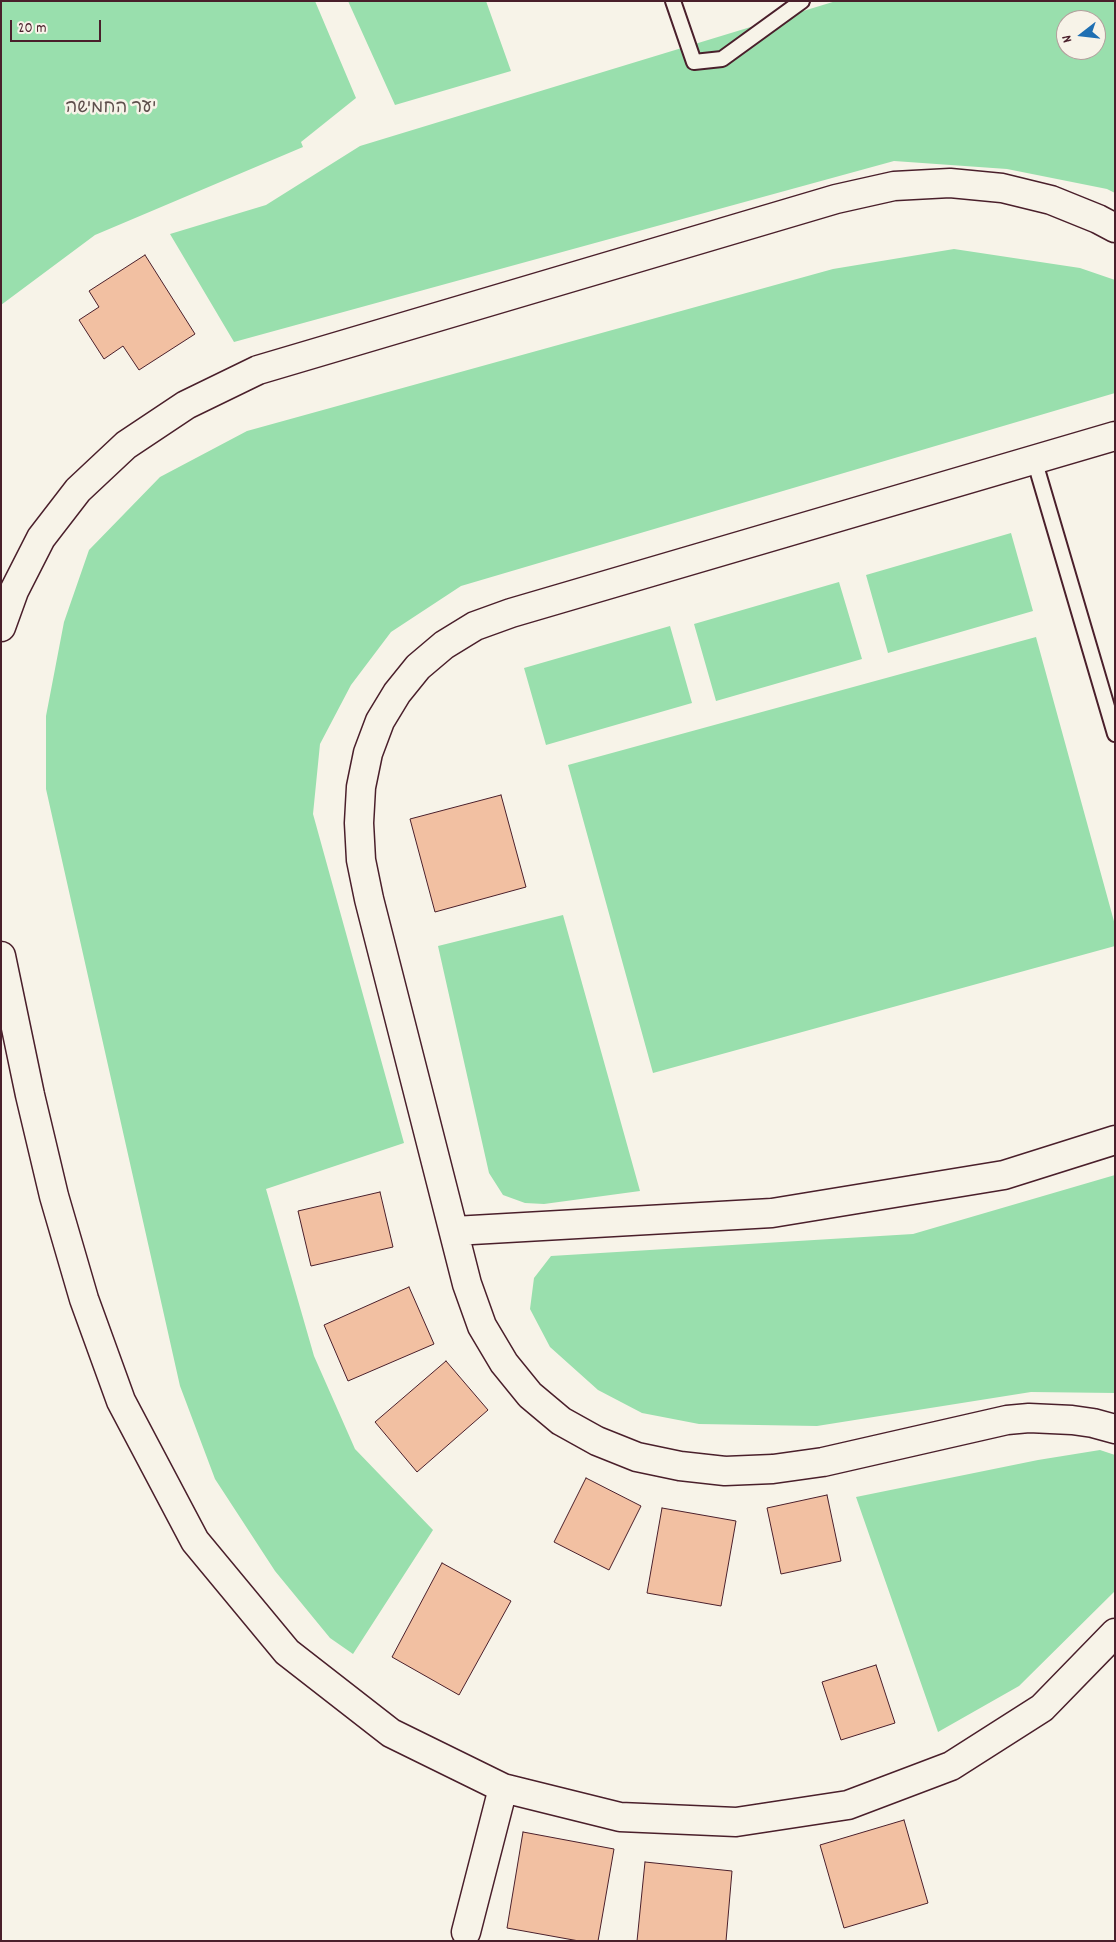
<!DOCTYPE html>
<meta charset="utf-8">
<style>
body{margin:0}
#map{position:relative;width:1116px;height:1942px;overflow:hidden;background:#f7f3e8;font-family:Dekko,sans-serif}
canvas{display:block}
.frame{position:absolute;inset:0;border:2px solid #4a1f2b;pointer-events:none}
.north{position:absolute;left:1056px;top:10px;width:50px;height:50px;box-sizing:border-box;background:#f7f3e8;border:1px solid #b29e9c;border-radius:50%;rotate:254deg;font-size:14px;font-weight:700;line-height:20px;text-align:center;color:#4a1f2b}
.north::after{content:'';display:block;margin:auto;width:18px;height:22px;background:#1f6fb2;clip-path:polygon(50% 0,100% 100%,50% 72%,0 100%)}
.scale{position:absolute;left:10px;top:20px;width:91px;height:22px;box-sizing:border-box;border:2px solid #4a1f2b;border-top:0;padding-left:6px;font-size:15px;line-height:18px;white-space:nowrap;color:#4a1f2b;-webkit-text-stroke:4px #f7f3e8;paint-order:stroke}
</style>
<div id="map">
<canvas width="1116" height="1942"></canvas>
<div class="frame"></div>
<div class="north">N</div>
<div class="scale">20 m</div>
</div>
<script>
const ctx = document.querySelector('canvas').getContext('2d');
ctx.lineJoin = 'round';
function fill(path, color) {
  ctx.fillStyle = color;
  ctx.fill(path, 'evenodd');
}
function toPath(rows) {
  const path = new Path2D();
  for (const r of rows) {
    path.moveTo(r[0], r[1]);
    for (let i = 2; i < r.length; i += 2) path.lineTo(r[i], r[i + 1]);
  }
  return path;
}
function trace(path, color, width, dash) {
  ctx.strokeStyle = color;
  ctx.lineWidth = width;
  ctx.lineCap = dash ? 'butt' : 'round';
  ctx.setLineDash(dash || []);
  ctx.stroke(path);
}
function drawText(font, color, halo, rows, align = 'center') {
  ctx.font = font + ' Dekko,"Playpen Sans Hebrew",sans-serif';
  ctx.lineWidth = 5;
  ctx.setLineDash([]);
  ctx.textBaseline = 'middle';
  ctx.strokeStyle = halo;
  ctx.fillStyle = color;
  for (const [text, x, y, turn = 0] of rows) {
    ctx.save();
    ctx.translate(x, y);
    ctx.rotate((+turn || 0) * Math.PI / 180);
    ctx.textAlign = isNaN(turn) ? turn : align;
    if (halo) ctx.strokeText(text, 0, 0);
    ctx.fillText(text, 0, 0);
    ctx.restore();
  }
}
fill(toPath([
 [1,1,315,1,356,98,301,142,303,147,95,235,1,305],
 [348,1,486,1,511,71,395,105],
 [836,1,1115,1,1115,193,1107,189,1007,169,894,161,234,342,170,234,266,205,360,146],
 [1066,20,1096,20,1096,50,1066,50],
 [954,249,1080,268,1115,280,1115,393,461,586,391,632,351,685,320,744,313,814,404,1143,266,1189,314,1356,355,1449,433,1530,353,1654,330,1638,275,1571,215,1479,180,1386,46,789,46,716,64,622,89,550,160,477,247,431,833,269],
 [1011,533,1033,611,888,653,866,575],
 [839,582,862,659,716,701,694,624],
 [670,626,692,703,546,745,524,668],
 [1036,637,1115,925,1115,946,653,1073,568,765],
 [563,915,640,1191,544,1204,525,1203,503,1195,489,1173,438,946],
 [1115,1175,1115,1393,1031,1392,817,1426,699,1424,642,1413,598,1390,550,1347,530,1309,534,1278,551,1256,913,1234],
 [1100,1450,1115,1455,1115,1591,1019,1686,938,1732,856,1497,1038,1460]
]), '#99dfad');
const building = toPath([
 [145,255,195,334,139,370,123,346,104,359,79,320,99,307,89,291,145,255],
 [501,795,526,887,435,912,410,819,501,795],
 [380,1192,393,1247,311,1266,298,1211,380,1192],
 [409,1287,434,1344,348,1381,324,1325,409,1287],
 [446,1361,488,1410,417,1472,375,1422,446,1361],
 [586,1478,641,1506,609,1570,554,1542,586,1478],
 [827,1495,841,1561,781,1574,767,1508,827,1495],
 [662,1508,736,1521,721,1606,647,1593,662,1508],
 [442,1563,511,1601,459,1695,392,1657,442,1563],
 [876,1665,895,1723,841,1740,822,1682,876,1665],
 [904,1820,928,1903,844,1928,820,1845,904,1820],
 [523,1832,614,1849,598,1941,579,1941,507,1928,523,1832],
 [645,1862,732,1871,726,1941,637,1941,645,1862]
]);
fill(building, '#f2c0a2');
trace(building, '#4a1f2b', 1);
const service = toPath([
 [673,1,694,62,722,59,802,1],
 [1034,459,1115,734]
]);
const minor = toPath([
 [1115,436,511,613,475,626,444,645,418,667,397,693,380,721,368,753,361,787,359,823,361,860,369,899,467,1284,482,1326,504,1363,530,1395,561,1421,597,1441,637,1457,680,1466,725,1471,773,1469,823,1462,1007,1420,1029,1418,1072,1420,1093,1423,1115,1429],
 [1,627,14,591,41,538,78,490,126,445,186,405,258,370,836,199,894,186,950,183,1002,188,1051,200,1098,219,1115,228],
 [1,956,30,1095,54,1196,84,1299,121,1401,195,1541,287,1652,391,1733,503,1788,620,1817,736,1822,848,1805,951,1766,1042,1708,1115,1633],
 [454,1231,772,1213,1004,1175,1115,1140],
 [466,1932,503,1788]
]);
trace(service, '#4a1f2b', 18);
trace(minor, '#4a1f2b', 31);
trace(service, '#f7f3e8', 14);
trace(minor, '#f7f3e8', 28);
drawText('18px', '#5e4f4c', '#f7f3e8', [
 ["יער החמישה",111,110]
]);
</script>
